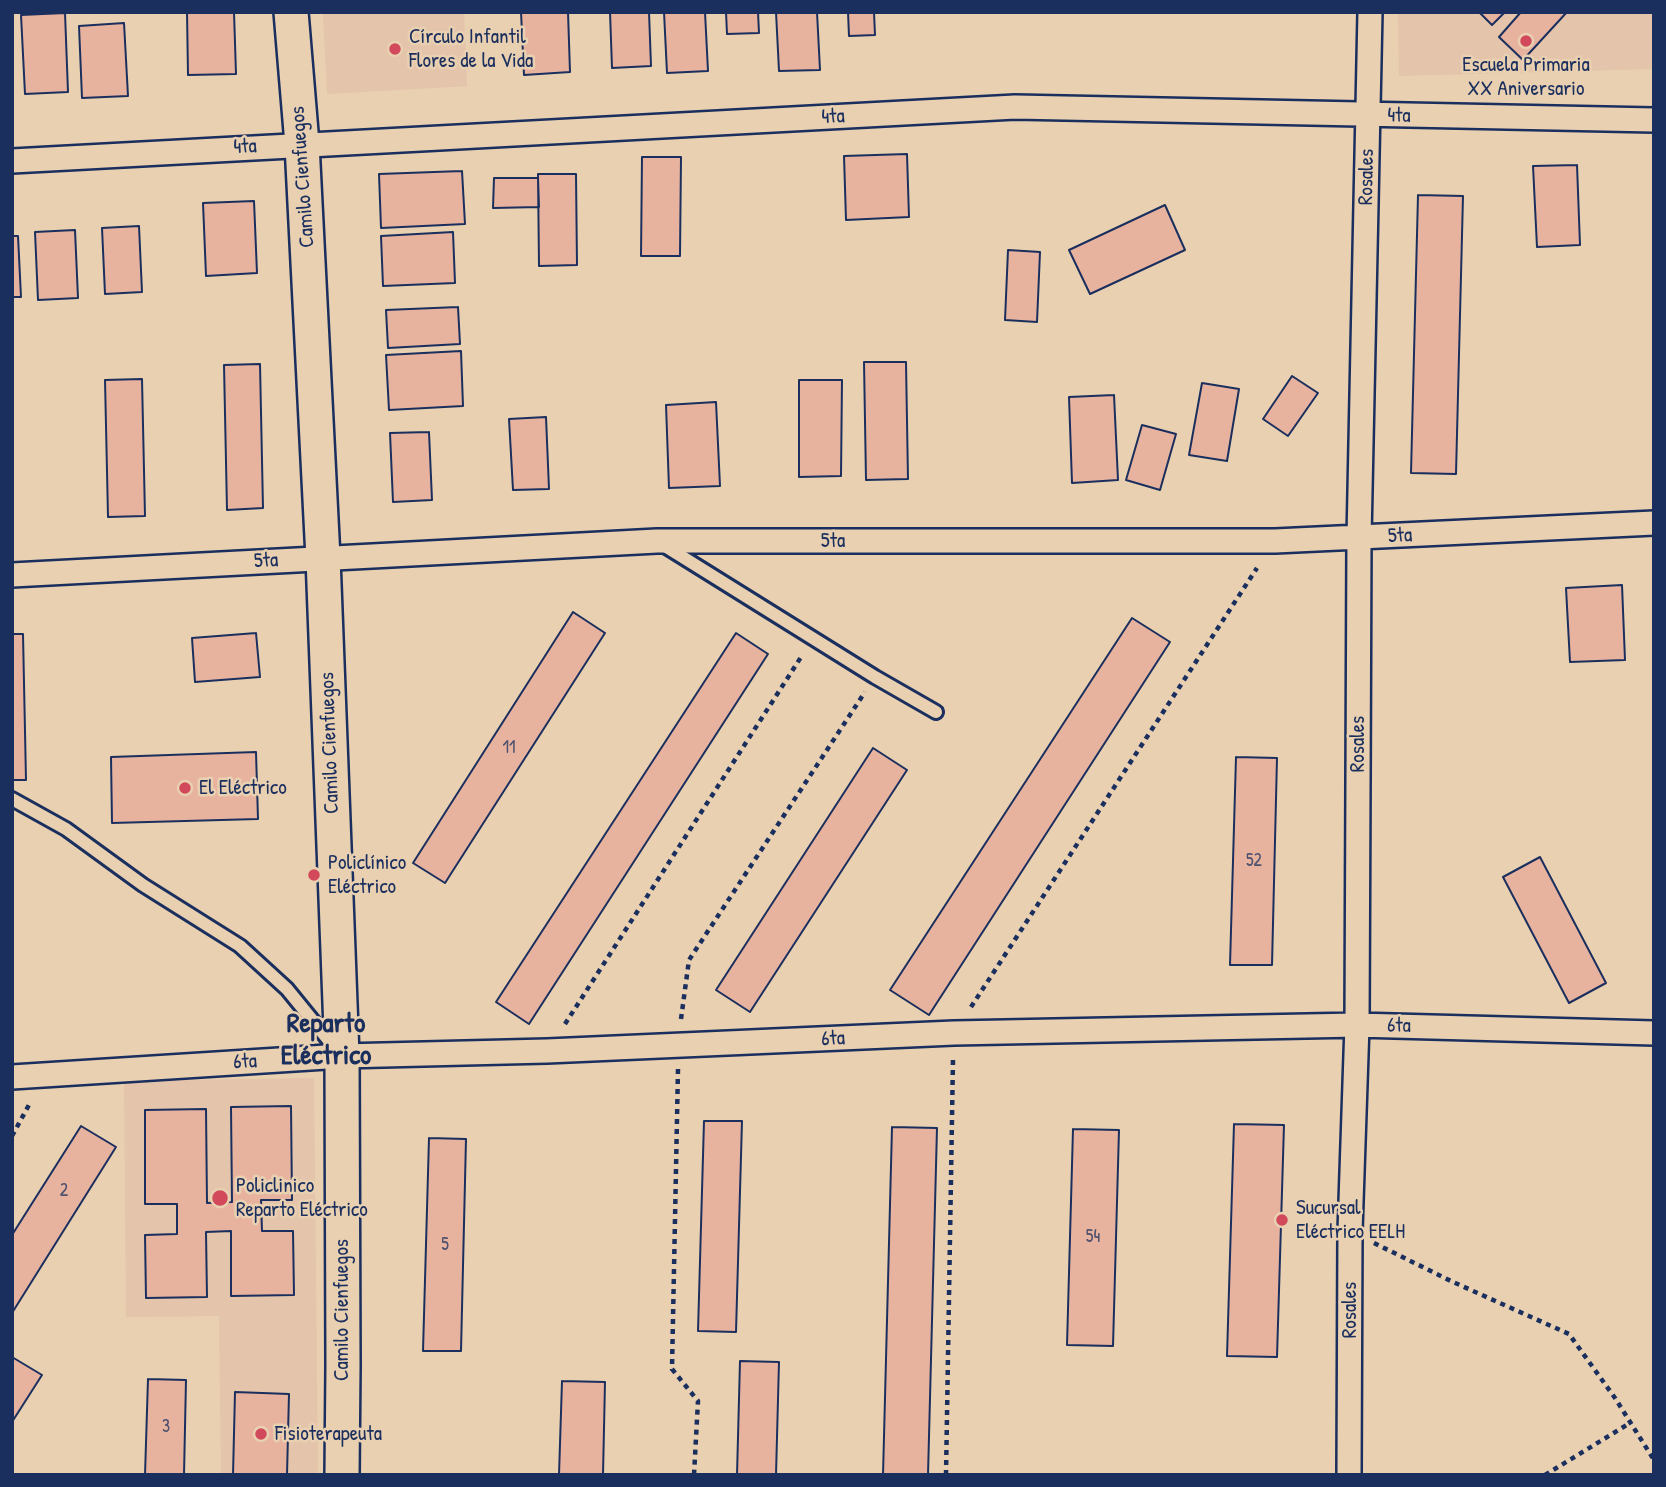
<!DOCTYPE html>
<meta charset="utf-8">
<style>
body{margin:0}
#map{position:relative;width:1666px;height:1487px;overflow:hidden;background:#e9d0b1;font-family:"Patrick Hand",sans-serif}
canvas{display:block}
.frame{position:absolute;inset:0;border:14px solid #1b2f5e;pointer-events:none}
</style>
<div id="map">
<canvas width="1666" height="1487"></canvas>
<div class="frame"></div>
</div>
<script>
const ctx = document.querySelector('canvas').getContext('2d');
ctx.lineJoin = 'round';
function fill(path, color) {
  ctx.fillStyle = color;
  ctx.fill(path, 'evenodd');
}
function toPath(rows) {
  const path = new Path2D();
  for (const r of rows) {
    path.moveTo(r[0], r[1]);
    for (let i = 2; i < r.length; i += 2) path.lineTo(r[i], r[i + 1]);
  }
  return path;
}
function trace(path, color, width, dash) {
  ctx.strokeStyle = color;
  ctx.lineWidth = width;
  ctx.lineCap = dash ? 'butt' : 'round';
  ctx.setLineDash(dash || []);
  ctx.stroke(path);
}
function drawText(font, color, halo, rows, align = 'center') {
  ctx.font = font + ' "Patrick Hand",sans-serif';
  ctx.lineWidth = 5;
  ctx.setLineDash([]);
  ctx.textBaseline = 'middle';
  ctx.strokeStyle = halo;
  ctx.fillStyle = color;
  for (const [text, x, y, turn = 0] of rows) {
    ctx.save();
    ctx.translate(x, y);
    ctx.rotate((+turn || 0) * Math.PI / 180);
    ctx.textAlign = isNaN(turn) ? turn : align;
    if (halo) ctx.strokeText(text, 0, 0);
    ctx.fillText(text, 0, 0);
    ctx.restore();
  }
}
fill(toPath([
 [323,12,464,12,467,86,327,94],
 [1398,12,1654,12,1654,69,1399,76],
 [314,1078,318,1475,221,1475,219,1316,126,1317,124,1081]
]), '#e4c4aa');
const building = toPath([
 [187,12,234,12,236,74,188,75,187,12],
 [521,12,568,12,570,72,524,75,521,12],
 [610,12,649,12,651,66,612,68,610,12],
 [664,12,705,12,708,71,667,73,664,12],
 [726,12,758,12,759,33,727,34,726,12],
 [776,12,817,12,820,70,779,71,776,12],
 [848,12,874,12,875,35,849,36,848,12],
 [1479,12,1505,12,1492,25,1479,12],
 [1521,12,1567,12,1523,60,1499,37,1521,12],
 [65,13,68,92,25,94,21,15,65,13],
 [124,23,128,96,82,98,79,26,124,23],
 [907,154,909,217,846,220,844,156,907,154],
 [642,157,681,157,680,256,641,256,642,157],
 [1577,165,1580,245,1537,247,1533,166,1577,165],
 [462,171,465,224,381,228,379,174,462,171],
 [538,174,576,174,577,265,539,266,538,174],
 [494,178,538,178,539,207,493,208,494,178],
 [1418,195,1463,196,1456,474,1411,473,1418,195],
 [254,201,257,273,206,276,203,203,254,201],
 [1165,205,1185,250,1090,294,1069,250,1165,205],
 [139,226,142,292,105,294,102,228,139,226],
 [75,230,78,298,38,300,35,232,75,230],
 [453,232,455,283,383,286,381,236,453,232],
 [12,236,18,236,21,297,12,297,12,236],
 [1008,250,1040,252,1037,322,1005,320,1008,250],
 [458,307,460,344,388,348,386,310,458,307],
 [461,351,463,406,389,410,386,355,461,351],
 [864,362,906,362,908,479,866,480,864,362],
 [260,364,263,508,227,510,224,365,260,364],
 [1292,376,1318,393,1288,436,1263,419,1292,376],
 [142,379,145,516,108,517,105,380,142,379],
 [799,380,842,380,841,476,799,477,799,380],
 [1202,383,1239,389,1227,461,1189,455,1202,383],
 [1114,395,1118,480,1072,483,1069,397,1114,395],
 [716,402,720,486,669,488,666,405,716,402],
 [546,417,549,489,513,490,509,419,546,417],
 [1142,425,1176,434,1160,490,1126,480,1142,425],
 [429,432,432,500,393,502,390,433,429,432],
 [1622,585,1625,660,1570,662,1566,588,1622,585],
 [573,612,605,633,445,883,413,863,573,612],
 [1132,618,1170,642,929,1015,890,990,1132,618],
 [256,633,260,677,195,682,192,638,256,633],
 [736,633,768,654,529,1024,496,1002,736,633],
 [12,634,23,634,26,780,12,780,12,634],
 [873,748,907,770,750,1012,716,990,873,748],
 [256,752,258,819,112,823,111,757,256,752],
 [1236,757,1277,758,1272,965,1230,965,1236,757],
 [1540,857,1606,983,1569,1003,1503,877,1540,857],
 [291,1106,292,1200,261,1200,262,1231,293,1231,294,1295,231,1296,231,1231,206,1232,207,1297,146,1298,145,1235,177,1234,177,1204,145,1204,145,1110,206,1109,207,1203,232,1202,231,1107,291,1106],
 [704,1121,742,1121,736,1332,698,1331,704,1121],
 [1234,1124,1284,1125,1277,1357,1227,1356,1234,1124],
 [81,1126,116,1147,12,1313,12,1235,81,1126],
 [892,1127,937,1128,928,1475,883,1475,892,1127],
 [1073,1129,1119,1130,1113,1346,1067,1345,1073,1129],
 [429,1138,466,1139,461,1351,423,1351,429,1138],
 [12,1357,42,1375,12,1422,12,1357],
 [740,1361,779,1362,776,1475,737,1475,740,1361],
 [148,1379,186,1380,184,1475,145,1475,148,1379],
 [562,1381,605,1382,603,1475,559,1475,562,1381],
 [235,1392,289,1394,287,1475,233,1475,235,1392]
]);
fill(building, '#e7b39f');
trace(building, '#1b2f5e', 2);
const lane = toPath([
 [660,543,875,677,936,712],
 [12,799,66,829,143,885,240,946,287,989,335,1048]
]);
const street = toPath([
 [12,161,1015,107,1654,120],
 [12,575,657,541,1275,541,1654,523],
 [12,1077,342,1056,547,1051,954,1033,1357,1025,1654,1033],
 [1349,1475,1350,1231,1357,1025,1359,538,1370,12]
]);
const secondary = toPath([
 [291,12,302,144,323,558,335,872,342,1056,343,1366,342,1475]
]);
trace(lane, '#1b2f5e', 18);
trace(street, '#1b2f5e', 28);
trace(secondary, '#1b2f5e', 38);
trace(toPath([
 [971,1007,1257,568],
 [681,1019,689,960,865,692],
 [565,1024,803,654],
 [678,1069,672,1369,698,1401,694,1475],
 [12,1136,30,1103],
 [1374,1243,1453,1282,1569,1334,1615,1398,1654,1460],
 [946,1475,953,1059],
 [1545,1475,1630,1423]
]), '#1b2f5e', 4.5, [5, 5]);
trace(lane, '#e9d0b1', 12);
trace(street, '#e9d0b1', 23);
trace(secondary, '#e9d0b1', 33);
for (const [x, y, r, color] of [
 [1526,41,7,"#d1495b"],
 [395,49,7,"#d1495b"],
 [185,788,7,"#d1495b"],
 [314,875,7,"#d1495b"],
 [220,1198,9,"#d1495b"],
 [1282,1220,7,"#d1495b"],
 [261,1434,7,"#d1495b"]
]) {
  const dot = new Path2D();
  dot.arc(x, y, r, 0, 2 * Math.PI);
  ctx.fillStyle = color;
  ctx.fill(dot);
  trace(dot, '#e9d0b1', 2.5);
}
drawText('18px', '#4e506e', null, [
 ["11",509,748],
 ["52",1254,861],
 ["2",64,1191],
 ["54",1093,1237],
 ["5",445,1245],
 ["3",166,1427]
]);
drawText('21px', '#1b2f5e', '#e9d0b1', [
 ["Círculo Infantil",409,37],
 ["Flores de la Vida",409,61],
 ["Escuela Primaria",1526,65,"center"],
 ["XX Aniversario",1526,89,"center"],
 ["El Eléctrico",199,788],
 ["Policlínico",328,863],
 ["Eléctrico",328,887],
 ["Policlinico",236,1186],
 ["Reparto Eléctrico",236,1210],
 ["Sucursal",1296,1208],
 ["Eléctrico EELH",1296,1232],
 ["Fisioterapeuta",275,1434]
], 'left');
drawText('21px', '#1b2f5e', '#e9d0b1', [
 ["4ta",1399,116,1],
 ["4ta",833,117,-3],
 ["4ta",245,147,-3],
 ["Camilo Cienfuegos",303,177,-94],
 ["Rosales",1367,177,-89],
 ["5ta",1400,536,-3],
 ["5ta",833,541],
 ["5ta",266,561,-3],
 ["Camilo Cienfuegos",330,743,-92],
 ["Rosales",1358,744,-90],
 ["6ta",1399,1026,1],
 ["6ta",833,1039,-3],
 ["6ta",245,1062,-3],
 ["Camilo Cienfuegos",342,1310,-90],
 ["Rosales",1350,1310,-90]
]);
drawText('bold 28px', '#1b2f5e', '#e9d0b1', [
 ["Reparto",326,1025],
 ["Eléctrico",326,1057]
]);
</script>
